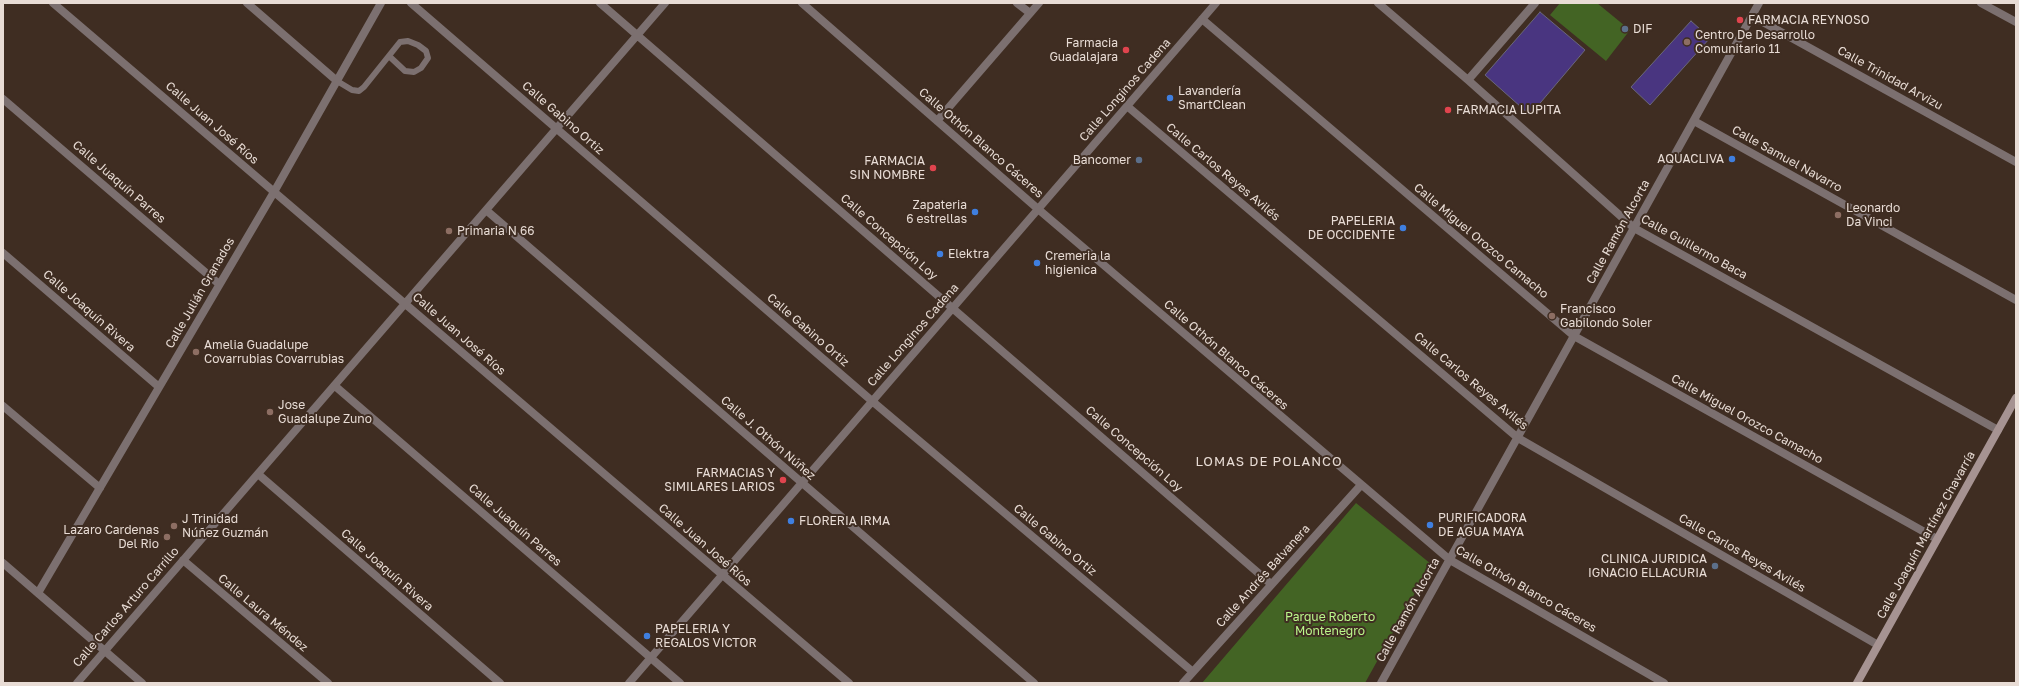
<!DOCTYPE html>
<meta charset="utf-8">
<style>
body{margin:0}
#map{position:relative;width:2019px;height:686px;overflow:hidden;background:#3f2d22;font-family:"Golos Text",sans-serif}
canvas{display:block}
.frame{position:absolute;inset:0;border:4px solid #e8dcd5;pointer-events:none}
</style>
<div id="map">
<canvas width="2019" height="686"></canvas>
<div class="frame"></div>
</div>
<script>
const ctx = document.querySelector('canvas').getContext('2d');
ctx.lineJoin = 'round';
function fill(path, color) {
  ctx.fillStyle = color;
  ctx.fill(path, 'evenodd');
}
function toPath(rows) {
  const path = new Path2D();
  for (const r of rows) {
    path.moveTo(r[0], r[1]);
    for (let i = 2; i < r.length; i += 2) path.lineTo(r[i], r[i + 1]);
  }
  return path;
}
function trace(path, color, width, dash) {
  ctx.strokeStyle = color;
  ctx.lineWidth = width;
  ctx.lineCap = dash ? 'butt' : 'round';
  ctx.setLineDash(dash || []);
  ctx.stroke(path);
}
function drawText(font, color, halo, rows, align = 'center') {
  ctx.font = font + ' "Golos Text",sans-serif';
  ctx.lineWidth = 4;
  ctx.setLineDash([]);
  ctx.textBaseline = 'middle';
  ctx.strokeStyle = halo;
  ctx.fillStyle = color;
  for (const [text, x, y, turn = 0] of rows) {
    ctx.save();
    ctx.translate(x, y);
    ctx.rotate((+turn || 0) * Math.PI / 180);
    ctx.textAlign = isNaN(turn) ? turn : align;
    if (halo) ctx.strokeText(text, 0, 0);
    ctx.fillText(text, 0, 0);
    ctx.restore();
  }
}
fill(toPath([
 [1560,3,1597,3,1630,30,1606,61,1550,15],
 [1356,503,1431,564,1365,683,1202,683]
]), '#436424');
const building = toPath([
 [1540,12,1585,50,1530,115,1485,75,1540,12],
 [1691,21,1710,38,1650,105,1631,87,1691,21]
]);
fill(building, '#493580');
trace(building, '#6a677b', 1);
trace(toPath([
 [337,81,352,90,359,91,364,87,400,42,408,41,418,45,426,51,428,58,421,68,414,72,405,71,389,56]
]), '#7c7070', 6);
trace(toPath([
 [53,3,849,683],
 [247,3,337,81],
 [411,3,872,401,1193,672],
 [600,3,1271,584],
 [802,3,1038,209,1450,560,1664,683],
 [1017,3,1030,13],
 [1378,3,1468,80,1634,228,1998,430],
 [1981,3,2016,22],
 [1752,16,2016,162],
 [1202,19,1574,336,1937,539],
 [1468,80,1535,3],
 [3,99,219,284],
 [1127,106,1518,438,1878,645],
 [937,121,1039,3],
 [1694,121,2016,300],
 [486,210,1034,683],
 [3,253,159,387],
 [335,386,680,683],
 [3,406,100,488],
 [258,474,500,683],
 [183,560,328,683],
 [3,563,142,683],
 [38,593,274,192,381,3],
 [77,683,665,3],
 [629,683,1216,3],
 [1183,683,1361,485],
 [1381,683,1759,3]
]), '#7c7070', 8);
trace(toPath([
 [1857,683,2016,398]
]), '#a69392', 8);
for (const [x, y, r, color] of [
 [1740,20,4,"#e0444e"],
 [1625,29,4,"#5c6f8a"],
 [1687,42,4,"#8d6e63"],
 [1126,50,4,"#e0444e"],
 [1170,98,4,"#3f7fe0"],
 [1448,110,4,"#e0444e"],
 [1732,159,4,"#3f7fe0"],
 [1139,160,4,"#5c6f8a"],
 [933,168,4,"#e0444e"],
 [975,212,4,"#3f7fe0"],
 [1838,215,4,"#8d6e63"],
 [1403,228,4,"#3f7fe0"],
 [449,231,4,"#8d6e63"],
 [940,254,4,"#3f7fe0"],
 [1037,263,4,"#3f7fe0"],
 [1552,316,4,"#8d6e63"],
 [196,352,4,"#8d6e63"],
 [270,412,4,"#8d6e63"],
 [783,480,4,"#e0444e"],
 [791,521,4,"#3f7fe0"],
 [1430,525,4,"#3f7fe0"],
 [174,526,4,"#8d6e63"],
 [167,537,4,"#8d6e63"],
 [1715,566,4,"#5c6f8a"],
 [647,636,4,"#3f7fe0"]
]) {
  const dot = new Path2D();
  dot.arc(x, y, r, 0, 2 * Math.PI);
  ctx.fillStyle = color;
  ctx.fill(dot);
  trace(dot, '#3f2d22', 1.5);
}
drawText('12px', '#e8dcd5', '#3f2d22', [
 ["FARMACIA REYNOSO",1748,20],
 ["DIF",1633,29],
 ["Centro De Desarrollo",1695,35],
 ["Comunitario 11",1695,49],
 ["Farmacia",1118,43,"right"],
 ["Guadalajara",1118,57,"right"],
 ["Lavandería",1178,91],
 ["SmartClean",1178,105],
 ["FARMACIA LUPITA",1456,110],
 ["AQUACLIVA",1724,159,"right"],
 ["Bancomer",1131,160,"right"],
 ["FARMACIA",925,161,"right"],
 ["SIN NOMBRE",925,175,"right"],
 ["Zapateria",967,205,"right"],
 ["6 estrellas",967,219,"right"],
 ["Leonardo",1846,208],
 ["Da Vinci",1846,222],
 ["PAPELERIA",1395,221,"right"],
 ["DE OCCIDENTE",1395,235,"right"],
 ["Primaria N 66",457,231],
 ["Elektra",948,254],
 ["Cremeria la",1045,256],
 ["higienica",1045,270],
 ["Francisco",1560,309],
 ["Gabilondo Soler",1560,323],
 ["Amelia Guadalupe",204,345],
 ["Covarrubias Covarrubias",204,359],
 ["Jose",278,405],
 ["Guadalupe Zuno",278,419],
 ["FARMACIAS Y",775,473,"right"],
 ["SIMILARES LARIOS",775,487,"right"],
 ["PURIFICADORA",1438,518],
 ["DE AGUA MAYA",1438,532],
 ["J Trinidad",182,519],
 ["Núñez Guzmán",182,533],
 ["FLORERIA IRMA",799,521],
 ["Lazaro Cardenas",159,530,"right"],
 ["Del Rio",159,544,"right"],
 ["CLINICA JURIDICA",1707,559,"right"],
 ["IGNACIO ELLACURIA",1707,573,"right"],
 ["PAPELERIA Y",655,629],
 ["REGALOS VICTOR",655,643]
], 'left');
drawText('12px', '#e8dcd5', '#3f2d22', [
 ["Calle Trinidad Arvizu",1890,78,29],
 ["Calle Longinos Cadena",1125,90,-49],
 ["Calle Gabino Ortiz",563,118,41],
 ["Calle Juan José Ríos",212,123,41],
 ["Calle Othón Blanco Cáceres",981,143,41],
 ["Calle Samuel Navarro",1787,159,29],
 ["Calle Carlos Reyes Avilés",1223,172,40],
 ["Calle Juaquín Parres",119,182,41],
 ["Calle Ramón Alcorta",1618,232,-61],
 ["Calle Concepción Loy",889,237,41],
 ["Calle Miguel Orozco Camacho",1481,241,40],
 ["Calle Guillermo Baca",1694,247,29],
 ["Calle Julián Granados",200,293,-60],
 ["Calle Joaquín Rivera",89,311,41],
 ["Calle Gabino Ortiz",808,330,41],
 ["Calle Juan José Ríos",459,334,41],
 ["Calle Longinos Cadena",913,335,-49],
 ["Calle Othón Blanco Cáceres",1226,355,41],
 ["Calle Carlos Reyes Avilés",1471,381,40],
 ["Calle Miguel Orozco Camacho",1747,419,29],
 ["Calle J. Othón Núñez",768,438,41],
 ["Calle Concepción Loy",1134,449,41],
 ["Calle Juaquín Parres",515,525,41],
 ["Calle Joaquín Martínez Chavarría",1926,535,-61],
 ["Calle Gabino Ortiz",1055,540,40],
 ["Calle Juan José Ríos",705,545,41],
 ["Calle Carlos Reyes Avilés",1742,553,30],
 ["Calle Joaquín Rivera",387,570,41],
 ["Calle Andrés Balvanera",1263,576,-48],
 ["Calle Othón Blanco Cáceres",1526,589,30],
 ["Calle Carlos Arturo Carrillo",126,607,-49],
 ["Calle Ramón Alcorta",1408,610,-61],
 ["Calle Laura Méndez",263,613,40]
]);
drawText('12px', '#bbf78b', '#3f2d22', [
 ["Parque Roberto",1330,617],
 ["Montenegro",1330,631]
]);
ctx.letterSpacing = '1px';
drawText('13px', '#e8dcd5', '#3f2d22', [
 ["LOMAS DE POLANCO",1269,462]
]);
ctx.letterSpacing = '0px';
</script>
